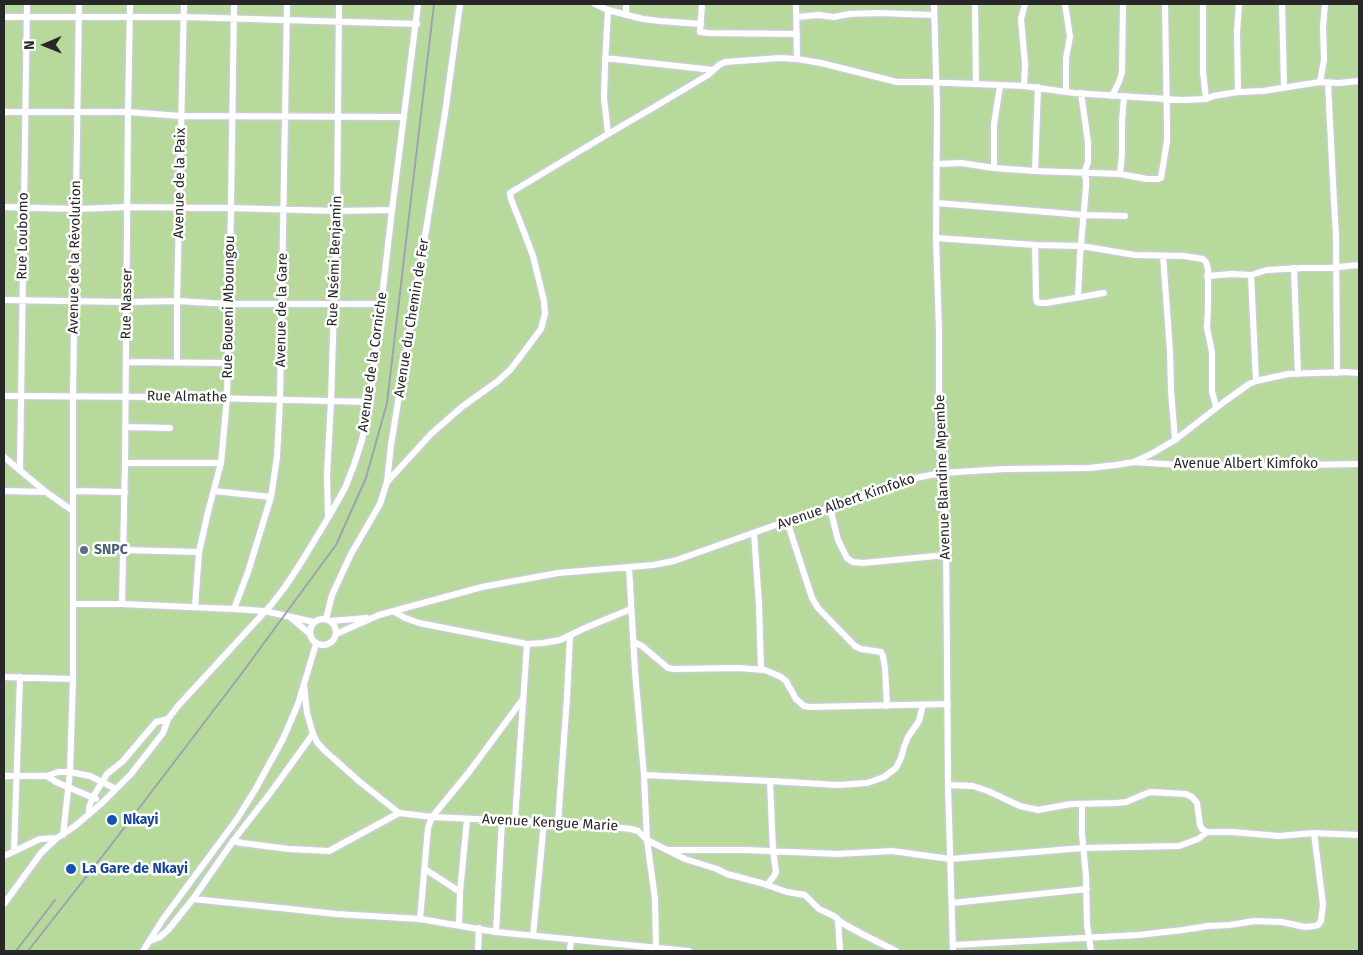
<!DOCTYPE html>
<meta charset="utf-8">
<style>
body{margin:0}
#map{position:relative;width:1363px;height:955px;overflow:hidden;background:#e8e1da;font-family:"Fira Sans",sans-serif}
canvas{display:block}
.frame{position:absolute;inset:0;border:5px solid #272727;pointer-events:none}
.north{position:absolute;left:20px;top:20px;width:50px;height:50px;-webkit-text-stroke:4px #fff;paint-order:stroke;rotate:269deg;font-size:14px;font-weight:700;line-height:20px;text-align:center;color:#272727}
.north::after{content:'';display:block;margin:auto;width:18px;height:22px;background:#272727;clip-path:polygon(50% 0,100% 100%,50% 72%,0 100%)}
</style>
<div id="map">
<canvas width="1363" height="955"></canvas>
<div class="frame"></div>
<div class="north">N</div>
</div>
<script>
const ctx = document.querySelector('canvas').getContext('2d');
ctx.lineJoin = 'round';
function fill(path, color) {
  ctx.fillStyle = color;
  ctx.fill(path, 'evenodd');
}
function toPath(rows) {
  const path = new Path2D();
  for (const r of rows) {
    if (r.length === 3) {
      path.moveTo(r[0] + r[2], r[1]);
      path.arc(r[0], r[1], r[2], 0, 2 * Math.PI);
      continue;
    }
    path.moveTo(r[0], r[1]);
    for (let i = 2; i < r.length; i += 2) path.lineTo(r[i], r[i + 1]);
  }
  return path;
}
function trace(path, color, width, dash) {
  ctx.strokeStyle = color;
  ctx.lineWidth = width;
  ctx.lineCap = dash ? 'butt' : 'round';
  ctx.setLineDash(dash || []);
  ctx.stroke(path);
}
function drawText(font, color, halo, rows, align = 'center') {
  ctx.font = font + ' "Fira Sans",sans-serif';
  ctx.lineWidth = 5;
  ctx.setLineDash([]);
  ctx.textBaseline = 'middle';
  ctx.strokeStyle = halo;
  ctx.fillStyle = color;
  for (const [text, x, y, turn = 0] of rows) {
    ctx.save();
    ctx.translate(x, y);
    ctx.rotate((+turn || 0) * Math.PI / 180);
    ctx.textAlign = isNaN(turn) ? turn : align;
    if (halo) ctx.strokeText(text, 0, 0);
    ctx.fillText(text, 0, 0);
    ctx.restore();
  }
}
fill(toPath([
 [4,4,1359,4,1359,951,4,951]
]), '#b7da9c');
const minor = toPath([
 [595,4,608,10,643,19,659,21,701,24],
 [702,4,700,32,708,33,797,34],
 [796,4,797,59],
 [934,4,937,107,936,238,939,331,939,428,946,538,948,785,953,951],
 [975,4,976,84],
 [1065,4,1070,37,1066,58,1066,92],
 [1203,4,1203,72,1206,99],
 [1282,4,1284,87],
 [626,15,626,4],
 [4,17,184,17,417,24],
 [797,17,819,15,834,17,849,14,879,13,934,15],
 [605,58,713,70],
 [1320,82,1324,60,1323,27,1325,4],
 [1328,83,1334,202,1336,234,1337,373],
 [1024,86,1025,64,1021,19,1025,4],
 [1238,92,1237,32,1239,4],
 [1112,96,1119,82,1122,72,1123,4],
 [4,112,128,112,181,116,404,117],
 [608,134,604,98,605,64,608,10],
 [936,164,961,163,994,168,1035,171,1120,174,1147,179,1158,179,1161,178,1167,141,1167,125,1165,4],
 [994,168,994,124,1000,86],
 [1035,171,1038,87],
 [1120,174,1122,154,1122,121,1124,97],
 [937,203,1084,215,1125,216],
 [4,207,76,209,128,207,231,208,337,211,392,210],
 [936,238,1035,245,1081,246,1135,255,1184,256,1203,259,1206,262,1208,269,1208,308,1207,328,1212,352,1212,391,1216,407],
 [1035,245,1036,297,1037,302,1039,303,1046,303,1104,293],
 [1163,256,1170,351,1171,390,1175,440],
 [1294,268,1298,374],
 [1251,275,1256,381],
 [1207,276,1232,274,1251,275,1267,270,1303,268,1327,268,1359,265],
 [1078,297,1080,256,1086,187,1086,179,1084,173,1088,162,1088,142,1081,93],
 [4,300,127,302,177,301,229,304,381,304],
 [127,362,228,363],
 [177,362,177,301,184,4],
 [4,396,172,397,370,402],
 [126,427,170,428],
 [4,457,46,492,73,511],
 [1136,461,1151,454,1175,440,1224,402,1249,384,1256,381,1288,374,1344,372,1359,373],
 [125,463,221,463],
 [20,469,27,4],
 [387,482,431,434,463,406,498,381,511,369,541,329,545,314,544,301,533,256,524,232,511,199,510,193,608,134,656,106,708,75,719,65,725,62,780,58,797,59,821,63,897,82,926,82,1024,86,1074,93,1182,100,1206,99,1213,96,1238,92,1263,91,1320,82,1339,83,1359,81],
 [4,491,46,492],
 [73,491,125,492],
 [214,491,271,497],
 [830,508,838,540,847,558,853,562,863,563,946,555],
 [328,517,327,475,331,401,337,211,339,4],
 [787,521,812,598,818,608,855,646,861,649,881,652,883,656,885,668,887,706],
 [754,533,759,605,761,669],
 [124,550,199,552],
 [629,567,635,671,644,775,647,840,655,899,656,947],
 [73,604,122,604,234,609,264,611,314,622],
 [122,604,125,463,128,112,130,4],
 [195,607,199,552,208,512,221,463,227,398,231,208,234,4],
 [234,609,248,572,271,497,277,457,280,400,287,4],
 [393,611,405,618,419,623,527,644,543,643,560,640,585,628,631,609],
 [290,617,310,634],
 [323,632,13],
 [326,619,332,595,351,554,380,504,387,482,391,445,445,113,460,4],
 [330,621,367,618],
 [336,634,379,615,482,587,558,573,653,565,674,561,787,521,830,508,881,488,905,480,941,473,1005,469,1089,468,1116,465,1134,462,1179,465,1242,466,1359,464],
 [634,642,642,646,668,668,674,669,739,668,765,670,781,677,786,681,796,699,804,706,810,707,948,704],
 [4,677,73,679],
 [304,686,307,713,313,734,317,742,324,750,360,782,399,813,432,817,582,824,631,829,638,831,647,840,685,859,717,869,727,874,761,883,787,892,805,895,819,909,834,916,842,923,862,934,896,951],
 [644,775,770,781,773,851,776,872,774,876,767,885],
 [4,776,47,776,58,772,70,772,90,776,116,789],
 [47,776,56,782,96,799],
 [770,781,838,785,867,783,884,777,896,768,901,758,904,747,908,737,919,721,923,705],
 [948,785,973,786,988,791,1020,806,1038,810,1071,804,1117,803,1126,802,1150,792,1186,794,1192,797,1197,803,1200,825,1202,829,1207,832,1232,832,1279,836,1314,833,1359,835],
 [1082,804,1082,834,1086,876,1087,924,1091,951],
 [89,814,89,807,93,797,107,774,123,761,156,722,168,719],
 [515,820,527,644],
 [558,823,567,697,570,636],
 [63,835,70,772,73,679,73,396,79,4],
 [233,841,242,843,289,849,329,851,399,813],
 [668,850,747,850,837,854,892,851,950,859,1083,848,1179,846,1198,839,1207,832],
 [14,851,20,677],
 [4,856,40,839,57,838],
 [425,869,460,892],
 [193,899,290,909,336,914,420,919,496,932,689,951],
 [952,903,1087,889],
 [4,904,41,853,57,838,75,826,102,803,131,774,163,733,168,719,178,706,271,605,285,587,302,561,328,518,345,488,354,465,362,440,370,402,392,210,418,4],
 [420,919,428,828,432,817,469,772,523,699],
 [838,920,840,951],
 [459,925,460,892,467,819],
 [496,932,502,820],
 [533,936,544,822],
 [150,941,160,937,168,930,193,899,233,841,271,792,313,734],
 [953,945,1138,935,1183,930,1208,926,1230,925,1254,921,1282,922,1305,927,1315,926,1318,925,1321,921,1323,905,1314,833],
 [143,951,163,919,237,819,255,790,283,739,298,704,316,644],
 [478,951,479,928],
 [570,951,571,939]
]);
trace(minor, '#c9cdd8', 9);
trace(minor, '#fff', 6);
trace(toPath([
 [16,951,55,900],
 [28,951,108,849,242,673,336,545,366,478,387,403,434,4]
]), '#9ea2b0', 2);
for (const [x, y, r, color] of [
 [84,550,5,"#5c6f8a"],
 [112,820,6,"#1a4fb4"],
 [71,869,6,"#1a4fb4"]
]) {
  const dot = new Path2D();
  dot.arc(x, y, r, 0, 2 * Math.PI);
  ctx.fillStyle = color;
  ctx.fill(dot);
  trace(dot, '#fff', 2);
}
drawText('14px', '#272727', '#fff', [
 ["Avenue de la Paix",180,183,-89],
 ["Rue Loubomo",23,236,-89],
 ["Avenue de la Révolution",75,257,-89],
 ["Rue Nsémi Benjamin",335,261,-88],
 ["Rue Nasser",127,304,-89],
 ["Rue Boueni Mboungou",229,307,-89],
 ["Avenue de la Gare",282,310,-89],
 ["Avenue du Chemin de Fer",412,318,-81],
 ["Avenue de la Corniche",373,362,-82],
 ["Rue Almathe",187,397,1],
 ["Avenue Albert Kimfoko",1246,464],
 ["Avenue Blandine Mpembe",943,477,-92],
 ["Avenue Albert Kimfoko",846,502,-19],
 ["Avenue Kengue Marie",550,823,3]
]);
drawText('bold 14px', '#4e5e75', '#fff', [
 ["SNPC",94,550]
], 'left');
drawText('bold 14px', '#164399', '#fff', [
 ["Nkayi",123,820],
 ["La Gare de Nkayi",82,869]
], 'left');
</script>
